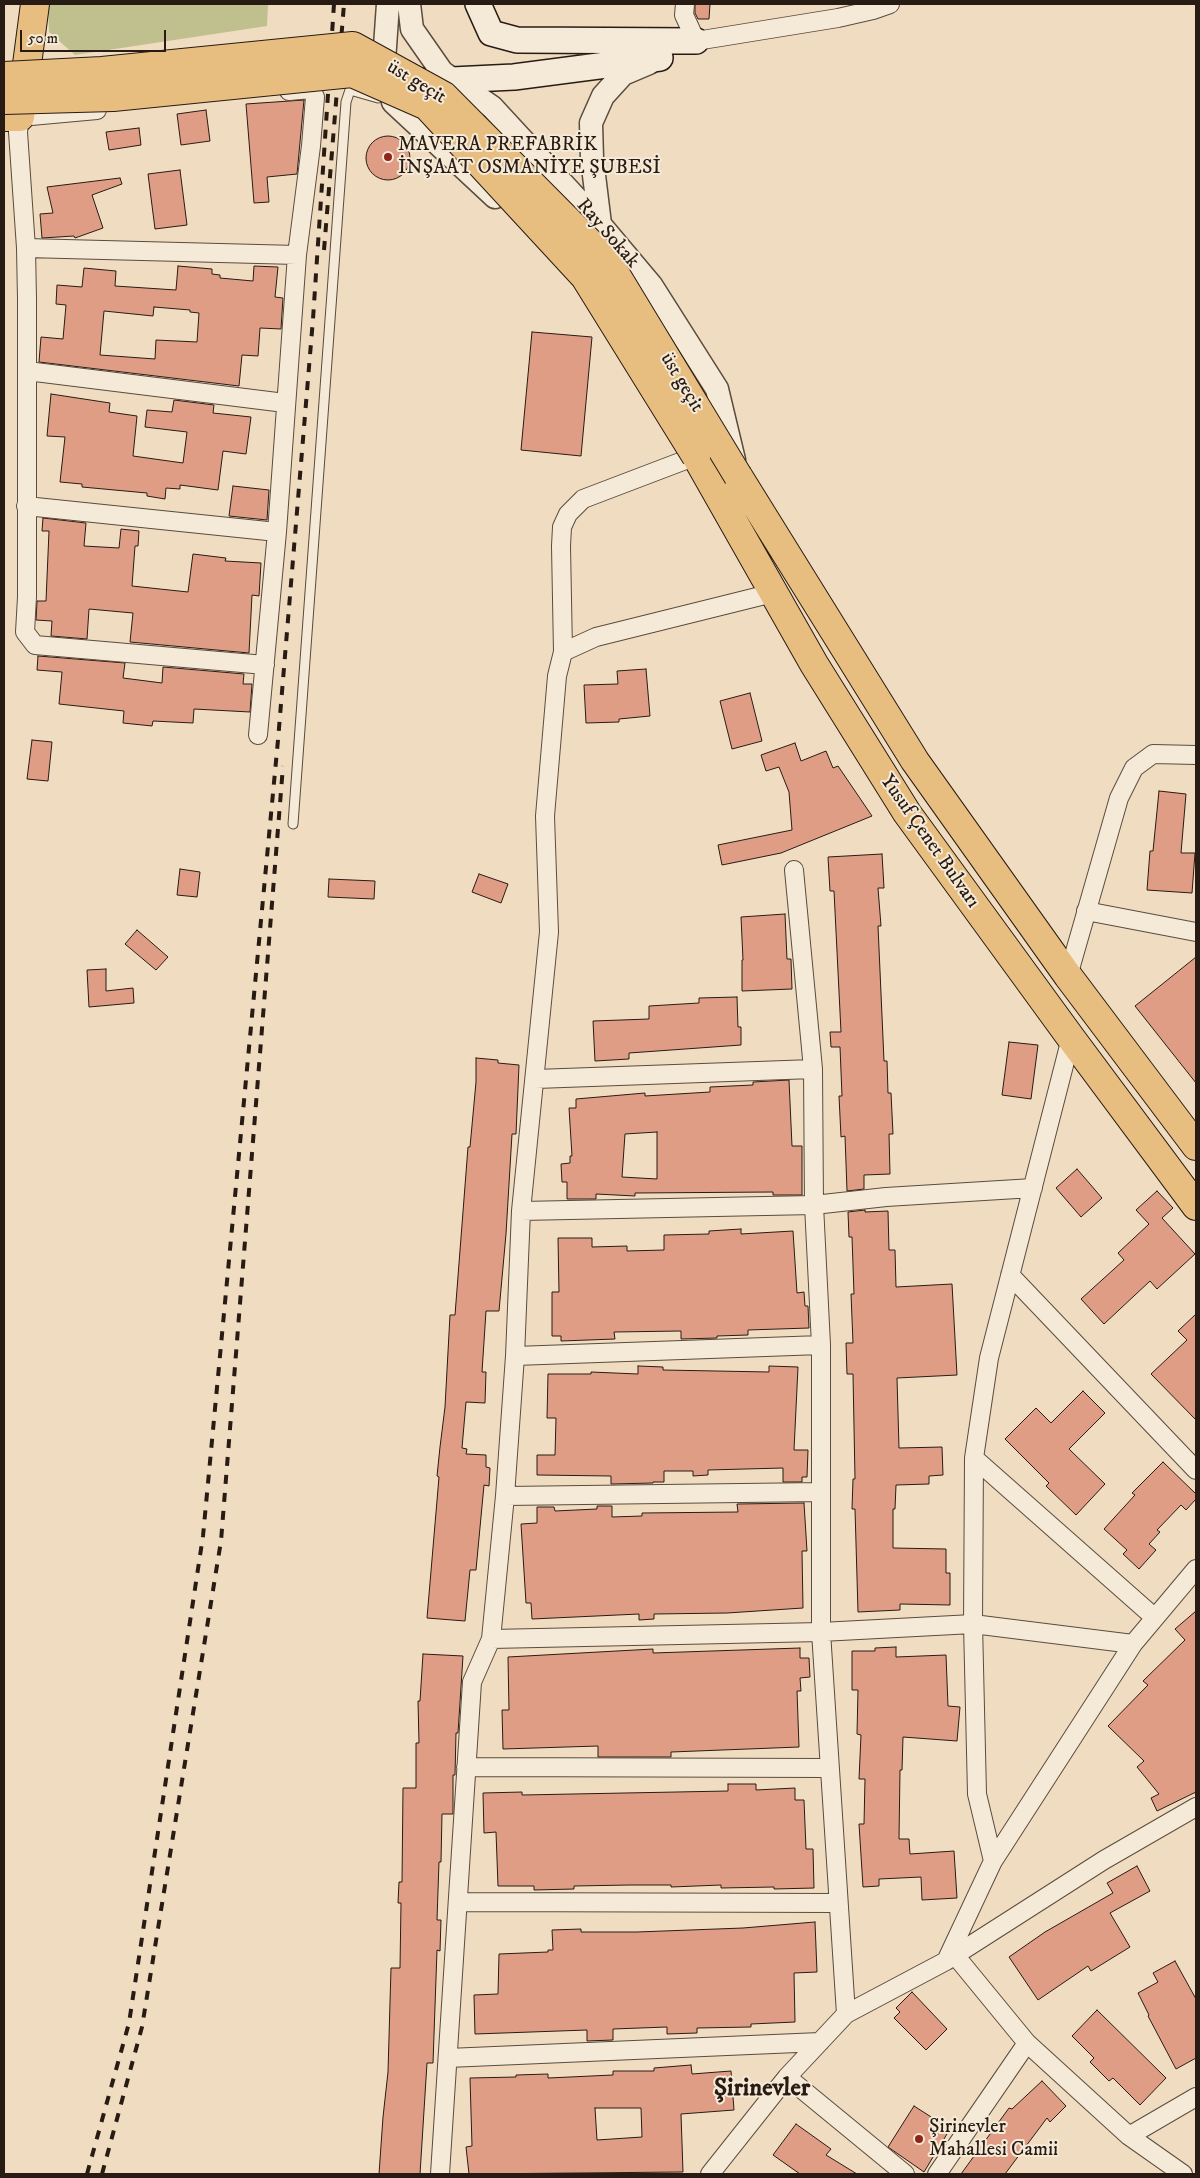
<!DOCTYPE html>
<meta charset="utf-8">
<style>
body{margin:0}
#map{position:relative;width:1200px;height:2178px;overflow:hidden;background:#f0ddc1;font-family:"IM FELL DW Pica",serif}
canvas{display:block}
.frame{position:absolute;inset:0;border:5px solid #281b13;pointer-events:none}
.scale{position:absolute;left:20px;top:30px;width:146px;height:22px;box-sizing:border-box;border:2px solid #281b13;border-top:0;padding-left:6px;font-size:15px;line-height:18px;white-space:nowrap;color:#281b13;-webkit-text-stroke:4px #f5e9d7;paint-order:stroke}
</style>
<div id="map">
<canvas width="1200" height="2178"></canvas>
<div class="frame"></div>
<div class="scale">50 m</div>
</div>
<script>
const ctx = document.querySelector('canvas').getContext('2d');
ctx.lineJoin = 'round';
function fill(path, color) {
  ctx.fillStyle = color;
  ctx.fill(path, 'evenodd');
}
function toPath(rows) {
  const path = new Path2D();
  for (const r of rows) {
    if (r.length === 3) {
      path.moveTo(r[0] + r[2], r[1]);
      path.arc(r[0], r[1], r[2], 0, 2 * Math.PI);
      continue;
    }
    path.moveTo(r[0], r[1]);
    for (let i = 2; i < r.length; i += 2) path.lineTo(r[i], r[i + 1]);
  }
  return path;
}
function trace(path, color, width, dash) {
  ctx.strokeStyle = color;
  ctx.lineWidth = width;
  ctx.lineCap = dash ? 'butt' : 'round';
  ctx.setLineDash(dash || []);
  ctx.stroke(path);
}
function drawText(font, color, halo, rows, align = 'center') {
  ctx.font = font + ' "IM FELL DW Pica",serif';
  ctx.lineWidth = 4;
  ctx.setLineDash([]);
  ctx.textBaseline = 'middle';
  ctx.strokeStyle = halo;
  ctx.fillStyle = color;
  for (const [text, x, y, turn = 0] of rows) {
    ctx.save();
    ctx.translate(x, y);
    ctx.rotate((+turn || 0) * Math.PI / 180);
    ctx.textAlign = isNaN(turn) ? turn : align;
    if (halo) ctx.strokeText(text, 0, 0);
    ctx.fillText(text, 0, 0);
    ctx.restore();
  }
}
fill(toPath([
 [48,4,268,4,267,26,75,55,49,32]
]), '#c0bf8e');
const building = toPath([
 [695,4,710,4,709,19,698,19,695,13,695,4],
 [304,100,297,174,267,177,269,202,254,203,246,104,304,100],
 [206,110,210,141,181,145,177,114,206,110],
 [139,128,141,145,109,150,106,132,139,128],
 [388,158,22],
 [180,170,187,225,155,229,148,174,180,170],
 [120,178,122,184,92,195,103,228,75,238,74,236,42,238,40,214,53,213,47,187,120,178],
 [178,266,212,269,212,274,220,275,220,278,253,281,254,266,278,267,275,297,283,298,281,329,260,328,258,356,242,355,239,386,39,362,41,337,63,339,66,305,56,304,57,285,82,287,84,268,116,271,115,286,176,290,178,266],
 [154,307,190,310,190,312,199,313,197,342,156,340,155,359,100,355,104,311,153,316,154,307],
 [532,332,592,337,581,456,521,450,532,332],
 [51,394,110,403,109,412,137,416,133,456,183,463,187,432,145,427,147,410,172,412,174,400,214,405,213,413,251,417,246,454,223,451,218,490,180,485,180,489,166,488,165,499,147,496,147,493,82,487,82,484,60,482,65,437,47,436,51,394],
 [233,486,269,490,267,520,229,516,233,486],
 [43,518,86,523,84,546,119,548,121,529,139,531,138,546,135,546,132,586,188,592,193,554,226,558,225,561,261,563,259,596,252,595,249,653,130,642,133,613,89,609,87,639,51,636,52,621,36,620,37,601,46,601,49,531,42,531,43,518],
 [38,656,125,663,123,678,162,683,163,667,244,674,243,684,252,684,250,712,194,709,193,723,153,721,152,726,123,723,124,711,59,704,62,672,37,670,38,656],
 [646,669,650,716,619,719,619,722,586,723,584,685,618,684,617,671,646,669],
 [750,693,762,741,732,749,720,701,750,693],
 [32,740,52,742,48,781,27,779,32,740],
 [795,743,801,761,826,751,833,768,838,766,872,816,781,853,722,865,718,845,792,830,789,792,779,767,766,771,761,755,795,743],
 [1159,791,1186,794,1181,853,1195,853,1192,893,1147,890,1150,851,1153,851,1159,791],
 [882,854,884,888,878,888,881,926,878,926,884,1061,887,1061,888,1093,891,1093,893,1134,889,1134,890,1174,864,1175,864,1189,847,1191,845,1136,841,1137,839,1096,842,1096,840,1047,831,1047,830,1032,841,1032,834,891,830,891,828,857,882,854],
 [180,869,200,872,197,897,177,895,180,869],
 [479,874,508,884,501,903,472,892,479,874],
 [329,879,375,881,374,899,328,897,329,879],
 [785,914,787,959,791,959,792,989,742,991,742,960,743,960,741,917,785,914],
 [137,930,168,957,156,970,125,944,137,930],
 [1196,957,1196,1083,1135,1006,1196,957],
 [106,969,106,991,133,988,134,1003,89,1007,87,970,106,969],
 [737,997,738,1027,741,1027,741,1045,629,1053,629,1059,595,1061,593,1021,649,1019,649,1006,699,1003,699,998,737,997],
 [1009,1042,1038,1045,1031,1099,1002,1095,1009,1042],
 [476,1058,498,1060,498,1063,519,1065,516,1134,512,1134,506,1234,499,1311,486,1311,482,1372,486,1372,485,1403,466,1402,462,1448,467,1449,466,1454,486,1455,486,1467,490,1468,489,1486,484,1485,476,1570,470,1570,465,1621,427,1618,439,1477,437,1476,440,1447,445,1407,450,1315,455,1315,468,1147,470,1147,476,1082,476,1058],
 [789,1080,792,1146,802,1146,802,1195,773,1195,773,1192,635,1193,635,1196,596,1194,596,1199,567,1199,567,1182,562,1182,561,1164,570,1163,570,1156,572,1156,569,1108,576,1108,576,1099,645,1093,645,1096,710,1092,710,1087,753,1085,753,1082,789,1080],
 [657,1132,657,1179,622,1177,625,1134,657,1132],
 [1077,1169,1102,1198,1081,1217,1056,1188,1077,1169],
 [1157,1191,1173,1208,1162,1218,1195,1254,1157,1289,1150,1281,1104,1324,1081,1299,1124,1260,1118,1253,1149,1224,1136,1210,1157,1191],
 [865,1210,865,1212,888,1211,889,1250,895,1250,896,1287,952,1284,957,1375,897,1378,899,1448,942,1447,943,1475,929,1476,929,1484,896,1485,895,1509,893,1509,893,1548,946,1549,946,1573,950,1573,950,1605,900,1604,900,1610,858,1612,855,1509,852,1509,853,1479,855,1479,853,1374,847,1374,846,1343,853,1343,851,1294,854,1294,852,1237,849,1237,848,1212,865,1210],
 [741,1229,741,1234,793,1231,797,1293,804,1292,805,1306,808,1306,809,1328,748,1330,748,1335,717,1336,717,1338,681,1339,681,1331,614,1332,615,1339,561,1341,561,1336,552,1336,552,1292,559,1292,558,1238,592,1238,592,1247,627,1246,627,1251,664,1250,664,1235,709,1234,709,1231,741,1229],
 [1196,1314,1196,1420,1151,1374,1187,1340,1178,1331,1196,1314],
 [638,1366,663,1367,663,1370,769,1372,769,1366,798,1367,794,1450,808,1450,807,1477,802,1477,802,1482,783,1482,783,1468,708,1470,708,1475,693,1476,693,1471,664,1471,664,1482,653,1482,653,1483,611,1484,611,1476,537,1475,537,1455,555,1455,556,1418,547,1418,548,1374,591,1374,591,1372,638,1374,638,1366],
 [1083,1391,1105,1413,1069,1449,1105,1484,1076,1515,1046,1486,1049,1483,1005,1439,1036,1408,1051,1423,1083,1391],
 [1163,1462,1196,1494,1196,1499,1186,1510,1181,1505,1157,1530,1160,1532,1149,1544,1156,1550,1139,1569,1123,1554,1127,1550,1104,1529,1135,1495,1132,1493,1163,1462],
 [804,1503,807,1551,802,1551,803,1608,727,1613,654,1614,654,1619,639,1620,639,1614,532,1619,531,1603,526,1603,521,1524,537,1523,537,1507,554,1507,555,1511,597,1509,597,1506,612,1506,612,1517,642,1516,642,1513,738,1512,737,1504,804,1503],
 [1196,1611,1196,1792,1157,1811,1151,1798,1159,1794,1137,1767,1144,1761,1108,1726,1148,1685,1143,1681,1185,1640,1175,1629,1196,1611],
 [896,1647,896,1657,946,1655,948,1706,960,1707,957,1741,903,1737,902,1770,900,1770,899,1839,909,1839,910,1854,954,1851,957,1898,922,1900,921,1877,879,1879,879,1886,863,1887,859,1824,864,1824,865,1779,859,1779,861,1735,857,1734,858,1690,852,1690,852,1651,875,1651,875,1648,896,1647],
 [800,1648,800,1658,809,1658,810,1677,800,1678,801,1691,797,1691,799,1747,671,1752,671,1757,598,1757,598,1746,503,1749,502,1710,509,1710,508,1657,653,1649,653,1653,800,1648],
 [423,1654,463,1656,458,1733,456,1733,455,1775,453,1775,453,1814,442,1814,441,1862,439,1862,437,1920,441,1920,440,1951,437,1950,433,2063,427,2063,420,2174,379,2174,383,2117,388,2072,391,1968,400,1968,401,1903,398,1903,399,1882,402,1882,403,1788,416,1788,416,1743,419,1743,418,1701,420,1701,423,1654],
 [728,1784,756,1784,756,1790,795,1788,795,1800,804,1800,806,1849,813,1849,814,1888,774,1889,774,1887,721,1888,721,1885,671,1887,671,1885,630,1885,574,1886,574,1889,534,1890,534,1886,498,1886,496,1832,484,1833,483,1793,522,1792,522,1795,728,1791,728,1784],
 [1137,1866,1150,1891,1110,1913,1130,1947,1091,1971,1088,1966,1038,2000,1009,1957,1045,1932,1113,1893,1107,1883,1137,1866],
 [815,1922,817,1972,794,1973,795,2022,751,2024,751,2027,697,2028,697,2033,667,2034,667,2027,613,2029,613,2040,587,2041,587,2030,475,2034,474,1995,498,1994,499,1954,548,1952,548,1950,553,1950,552,1930,581,1929,581,1932,637,1932,743,1928,815,1922],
 [1175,1961,1196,1999,1196,2058,1176,2069,1148,2016,1149,2015,1138,1993,1158,1982,1153,1973,1175,1961],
 [912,1992,947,2029,926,2050,894,2018,900,2012,896,2008,912,1992],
 [1097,2010,1166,2078,1140,2105,1113,2078,1109,2081,1090,2062,1094,2058,1072,2036,1097,2010],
 [691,2065,692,2074,731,2071,734,2110,681,2114,683,2172,469,2174,466,2147,472,2146,470,2078,516,2077,516,2075,548,2074,548,2078,613,2075,613,2071,654,2071,654,2068,691,2065],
 [595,2108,641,2108,642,2137,597,2140,595,2108],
 [1042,2081,1066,2106,1050,2122,1047,2118,1005,2174,961,2174,1009,2108,1012,2109,1042,2081],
 [914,2106,950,2129,924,2172,888,2147,914,2106],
 [796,2124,831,2149,826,2155,857,2174,800,2174,773,2155,796,2124]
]);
fill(building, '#e09d86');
trace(building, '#281b13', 1);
const service = toPath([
 [293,824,346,102,350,90,378,98]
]);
const minor = toPath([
 [685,4,684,15,696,41,838,18,873,10,890,4],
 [97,110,20,117,18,132,26,248,27,299,27,597,25,632,35,645,265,665],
 [26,248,297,255],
 [27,371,285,403],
 [26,506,277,532],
 [563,652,561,546,562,527,568,514,583,499,696,456],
 [258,735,277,532,297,255,311,146,315,97,311,89,289,91],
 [794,870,813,1069,814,1205,821,1345,821,1632,846,2014],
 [1086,911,1196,932],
 [1068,976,1119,798,1134,768,1153,754,1196,755],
 [536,1079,813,1069],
 [521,1211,814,1205,886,1197,1033,1188],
 [1010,1275,1196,1470],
 [515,1356,821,1345],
 [974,1458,1154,1617],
 [505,1496,820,1492],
 [491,1639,821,1632,973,1624,1133,1644],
 [466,1767,829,1768],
 [993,1861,977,1794,973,1624,974,1458,989,1358,1071,1038],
 [458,1902,838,1903],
 [954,1954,1027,2043,1129,2136,1183,2174],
 [947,1959,993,1861,1133,1644,1196,1569],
 [448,2058,820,2042],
 [787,2077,905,2174],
 [1129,2136,1196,2097],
 [440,2174,472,1682,491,1639,505,1496,515,1356,521,1211,549,932,545,816,557,676,563,652,596,637,773,593],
 [710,2174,787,2077,846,2014,946,1961,1104,1860,1196,1807],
 [937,2174,1027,2043]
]);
const tertiary = toPath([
 [388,4,384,61,393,102,495,197],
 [409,4,412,29,442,72,492,107,598,222,651,285,717,389,734,460],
 [600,224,592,159,591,123,603,96,623,74,649,63]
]);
const secondary = toPath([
 [478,4,491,33,517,40,696,41],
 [411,82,514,77,660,58]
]);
const trunk = toPath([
 [4,117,20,117,35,4],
 [696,456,814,664,907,813,1071,1038,1196,1206],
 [738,476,915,761,1068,976,1196,1146]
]);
trace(service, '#5a4c3e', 11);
trace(minor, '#5a4c3e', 20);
trace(tertiary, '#5a4c3e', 25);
trace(secondary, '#281b13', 28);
trace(trunk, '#281b13', 30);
trace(service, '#f5e9d7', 9);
trace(minor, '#f5e9d7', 18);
trace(tertiary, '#f5e9d7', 22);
trace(secondary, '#f5e9d7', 25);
trace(trunk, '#e8be80', 28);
trace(toPath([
 [324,250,344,4],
 [87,2174,129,2023,203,1536,278,740,313,319,334,4],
 [102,2174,142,2027,221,1541,283,766]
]), '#281b13', 4, [9, 9]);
const trunkBridge = toPath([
 [4,76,102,71,353,46,444,96,607,260,738,476],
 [4,100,113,97,352,73,427,106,585,277,696,456]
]);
trace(trunkBridge, '#281b13', 30, []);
trace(trunkBridge, '#e8be80', 28);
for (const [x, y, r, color] of [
 [388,157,5,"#8f2418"],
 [919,2139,5,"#8f2418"]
]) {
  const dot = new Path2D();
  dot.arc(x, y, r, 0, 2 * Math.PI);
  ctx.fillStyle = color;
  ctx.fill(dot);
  trace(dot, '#f5e9d7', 2);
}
drawText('20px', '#281b13', '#f5e9d7', [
 ["üst geçit",416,83,31],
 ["Ray Sokak",607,234,49],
 ["üst geçit",681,383,59],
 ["Yusuf Çenet Bulvarı",929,842,55]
]);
drawText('20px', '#281b13', '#f5e9d7', [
 ["MAVERA PREFABRİK",398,146],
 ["İNŞAAT OSMANİYE ŞUBESİ",398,169],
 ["Şirinevler",929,2128],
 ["Mahallesi Camii",929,2151]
], 'left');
drawText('bold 25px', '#281b13', '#f5e9d7', [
 ["Şirinevler",762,2090]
]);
</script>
